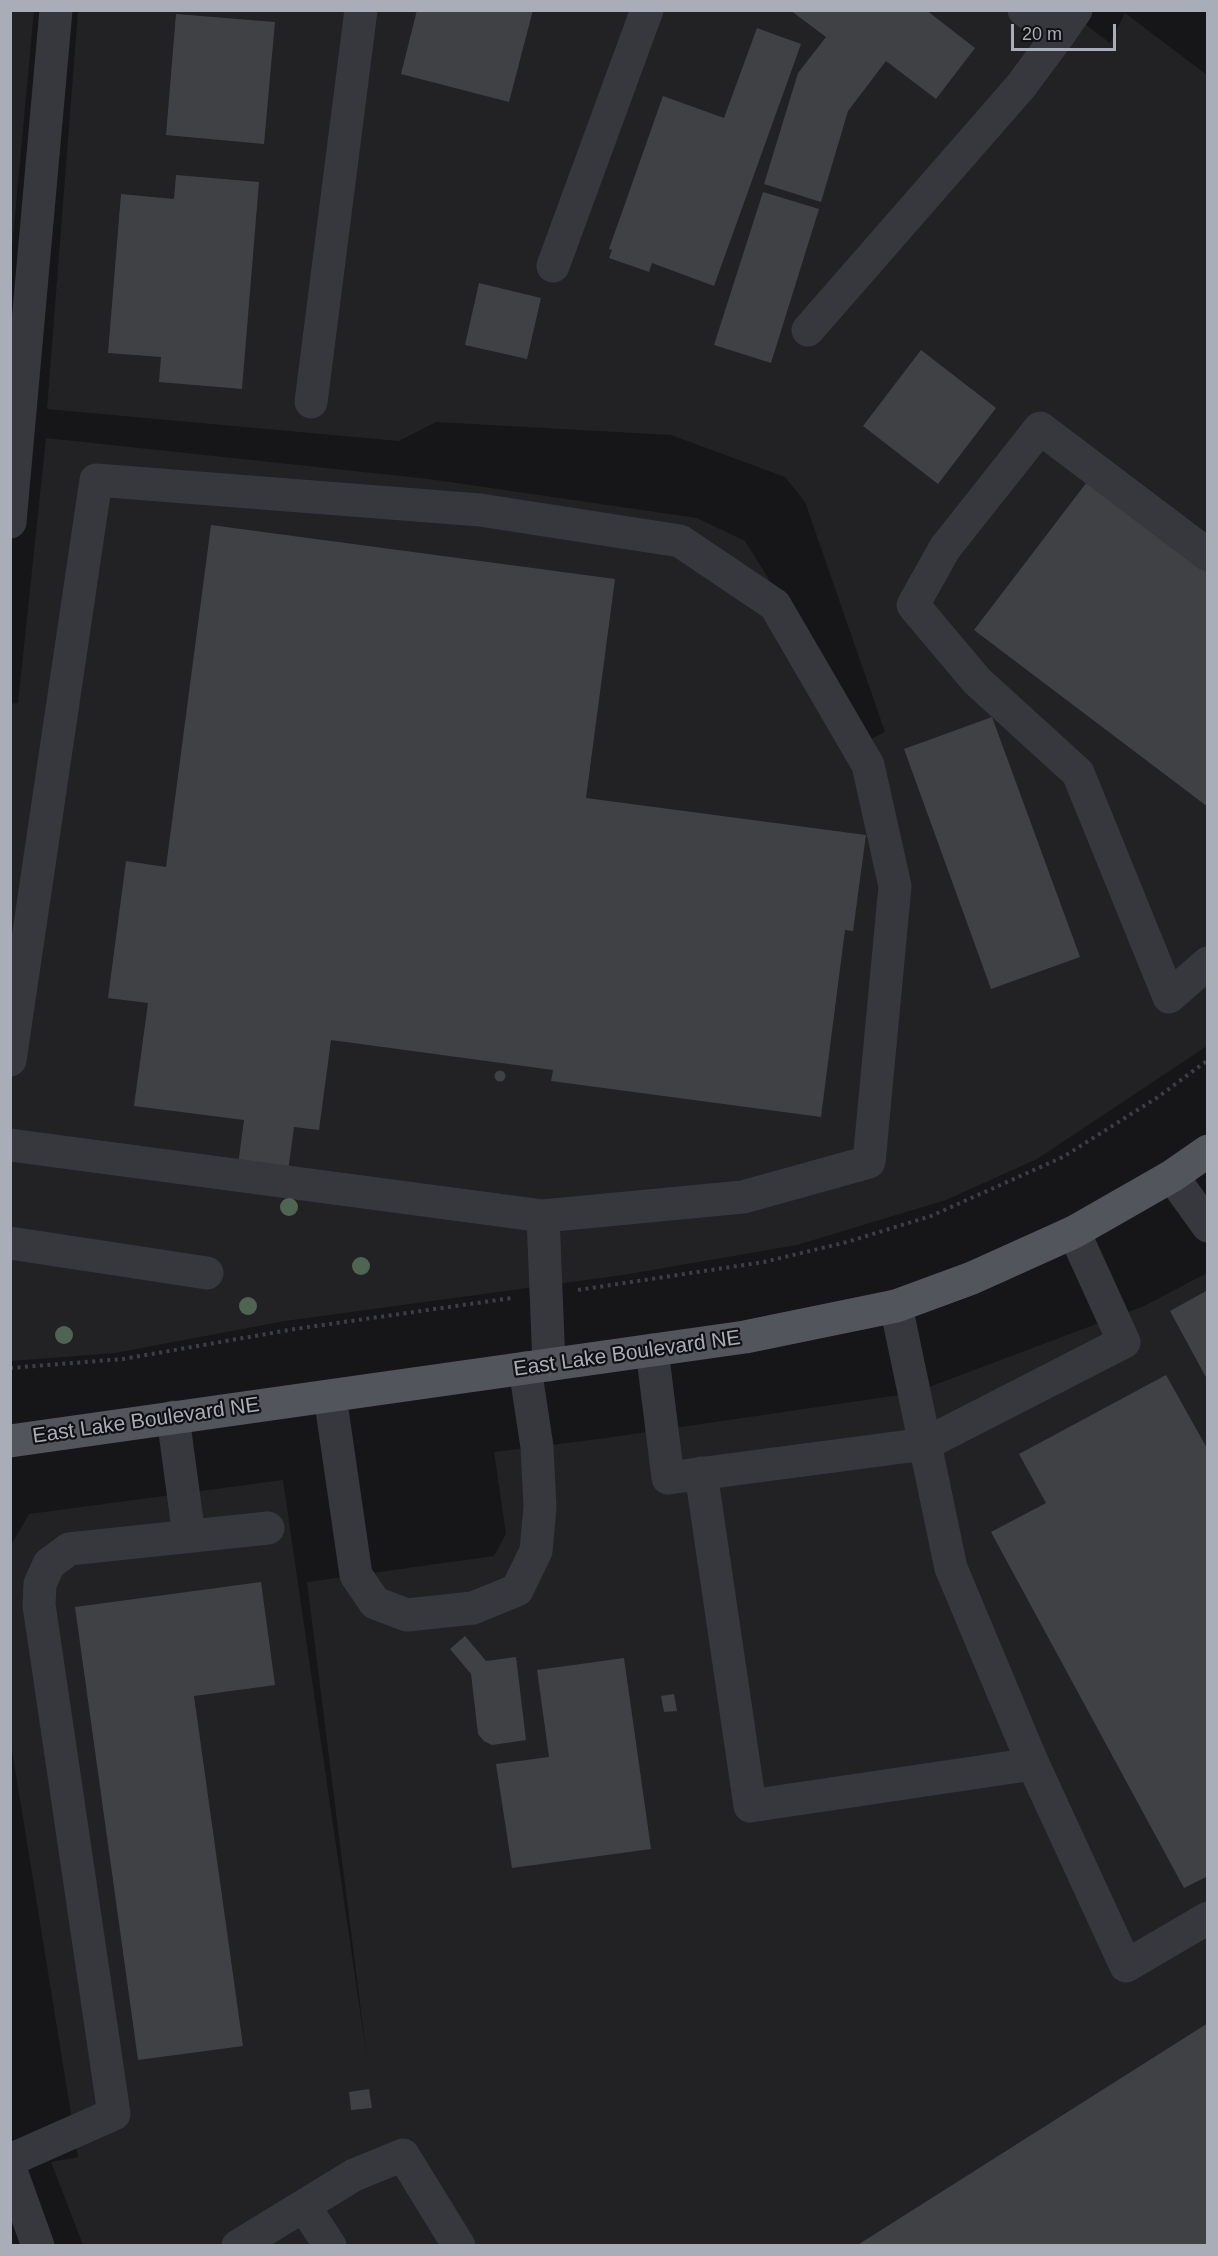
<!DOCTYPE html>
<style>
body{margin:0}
#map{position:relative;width:1218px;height:2256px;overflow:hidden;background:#161618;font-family:Helvetica,sans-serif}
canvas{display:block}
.frame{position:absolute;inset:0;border:12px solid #a8adb8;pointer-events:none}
.scale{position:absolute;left:1011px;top:24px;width:105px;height:27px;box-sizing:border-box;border:3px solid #a8adb8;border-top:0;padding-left:8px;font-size:18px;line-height:21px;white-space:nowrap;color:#a8adb8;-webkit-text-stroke:4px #111113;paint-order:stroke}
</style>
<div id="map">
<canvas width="1218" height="2256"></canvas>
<div class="frame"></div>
<div class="scale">20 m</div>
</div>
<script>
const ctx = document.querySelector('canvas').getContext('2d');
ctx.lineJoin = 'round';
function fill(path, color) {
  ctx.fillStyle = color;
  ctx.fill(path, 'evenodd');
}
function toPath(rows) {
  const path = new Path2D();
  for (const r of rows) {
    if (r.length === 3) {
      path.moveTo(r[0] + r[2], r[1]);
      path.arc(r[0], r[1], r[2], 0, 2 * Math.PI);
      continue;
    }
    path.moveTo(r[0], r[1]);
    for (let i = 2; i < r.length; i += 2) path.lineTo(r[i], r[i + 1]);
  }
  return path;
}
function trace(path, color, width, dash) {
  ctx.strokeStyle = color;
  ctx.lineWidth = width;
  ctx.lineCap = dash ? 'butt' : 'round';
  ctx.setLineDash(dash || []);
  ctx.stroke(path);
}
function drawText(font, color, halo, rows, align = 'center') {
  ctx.font = font + ' Helvetica,sans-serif';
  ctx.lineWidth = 4.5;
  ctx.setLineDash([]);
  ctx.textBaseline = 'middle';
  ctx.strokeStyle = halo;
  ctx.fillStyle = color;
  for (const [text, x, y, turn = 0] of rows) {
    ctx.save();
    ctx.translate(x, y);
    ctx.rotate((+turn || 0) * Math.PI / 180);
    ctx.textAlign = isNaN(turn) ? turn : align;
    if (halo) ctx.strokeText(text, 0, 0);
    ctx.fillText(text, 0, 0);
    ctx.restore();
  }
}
fill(toPath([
 [11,10,34,11,11,258,10,11],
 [1066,10,1110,43,1125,13,1207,75,1207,1046,1037,1159,946,1200,797,1245,623,1275,285,1321,115,1353,11,1361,10,704,18,703,46,438,429,479,697,518,745,541,869,740,885,732,805,502,785,477,671,435,436,422,399,441,47,409,78,11],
 [1207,1273,1207,2245,83,2245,51,2162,78,2157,11,1744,10,1547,29,1514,283,1480,367,2059,307,1582,494,1556,506,1534,494,1452,599,1439,913,1393,1144,1306]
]), '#222225');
fill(toPath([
 [417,10,533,10,509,102,401,74],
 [790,10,926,10,975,48,936,99,886,61,848,111,821,202,764,184,798,73,826,37],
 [176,14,275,22,264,144,166,135],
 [757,28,801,44,714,286,652,263,649,272,609,258,612,250,609,249,663,96,724,118],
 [176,175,259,182,242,389,159,382,161,357,108,353,121,194,174,199],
 [763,192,819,209,771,363,714,345],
 [479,283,541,298,527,359,465,345],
 [921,350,996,408,938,484,863,426],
 [1090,478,1208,566,1208,807,974,630],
 [211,525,615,579,586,798,866,835,853,931,845,930,821,1117,551,1081,553,1070,331,1040,319,1130,294,1127,288,1172,238,1165,244,1120,134,1106,148,1003,108,998,126,861,166,867],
 [992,717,1080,957,991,989,904,749],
 [500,1076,5.5],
 [1208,1290,1208,1381,1170,1311],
 [1166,1375,1208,1450,1208,1876,1184,1888,991,1532,1046,1503,1019,1454],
 [261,1582,275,1685,194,1696,243,2046,138,2060,75,1607],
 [465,1636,486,1661,516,1657,526,1740,492,1745,484,1741,478,1734,471,1674,450,1649],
 [624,1658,651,1849,512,1868,496,1764,549,1757,537,1670],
 [674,1694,677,1711,664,1712,661,1696],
 [1208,2023,1208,2246,856,2246],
 [369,2089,372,2108,351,2110,349,2092]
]), '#404145');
trace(toPath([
 [578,1290,764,1262,847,1242,931,1216,1063,1157,1158,1097,1208,1060],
 [10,1368,123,1359,295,1329,512,1298]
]), '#3d3f44', 4, [3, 4.5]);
trace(toPath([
 [1024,10,1058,36,1076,10],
 [553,266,647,10],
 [808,330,1021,86,1058,36],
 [311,402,361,10],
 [10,522,56,10],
 [1208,555,1040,428,945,548,913,605,977,681,1078,773,1169,997,1208,963],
 [10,1060,96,480,480,510,680,541,775,605,868,765,895,886,869,1162,743,1197,543,1216],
 [10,1145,543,1216,549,1365],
 [1172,1176,1208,1226],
 [10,1243,207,1273],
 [896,1306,951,1568,1033,1764,1126,1966,1208,1918],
 [652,1350,668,1478,925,1444,1124,1342,1074,1232],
 [330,1396,356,1575,375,1603,407,1615,473,1608,517,1590,536,1551,540,1507,537,1447,525,1368],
 [173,1417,189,1536],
 [701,1473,750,1806,1033,1764],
 [10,2160,114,2114,39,1605,40,1584,49,1564,69,1549,268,1528],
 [10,2168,38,2246],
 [304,2206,330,2246],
 [238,2246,354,2175,403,2155,459,2246]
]), '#37383d', 33);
trace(toPath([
 [10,1441,745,1337,896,1306,972,1278,1074,1232,1172,1176,1208,1151]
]), '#53555c', 33);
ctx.fillStyle = '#506452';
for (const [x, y] of [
 [289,1207],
 [361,1266],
 [248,1306],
 [64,1335]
]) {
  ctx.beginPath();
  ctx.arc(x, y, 9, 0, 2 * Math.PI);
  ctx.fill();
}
drawText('21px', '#a8adb8', '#111113', [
 ["East Lake Boulevard NE",627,1354,-8],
 ["East Lake Boulevard NE",146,1421,-8]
]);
</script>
